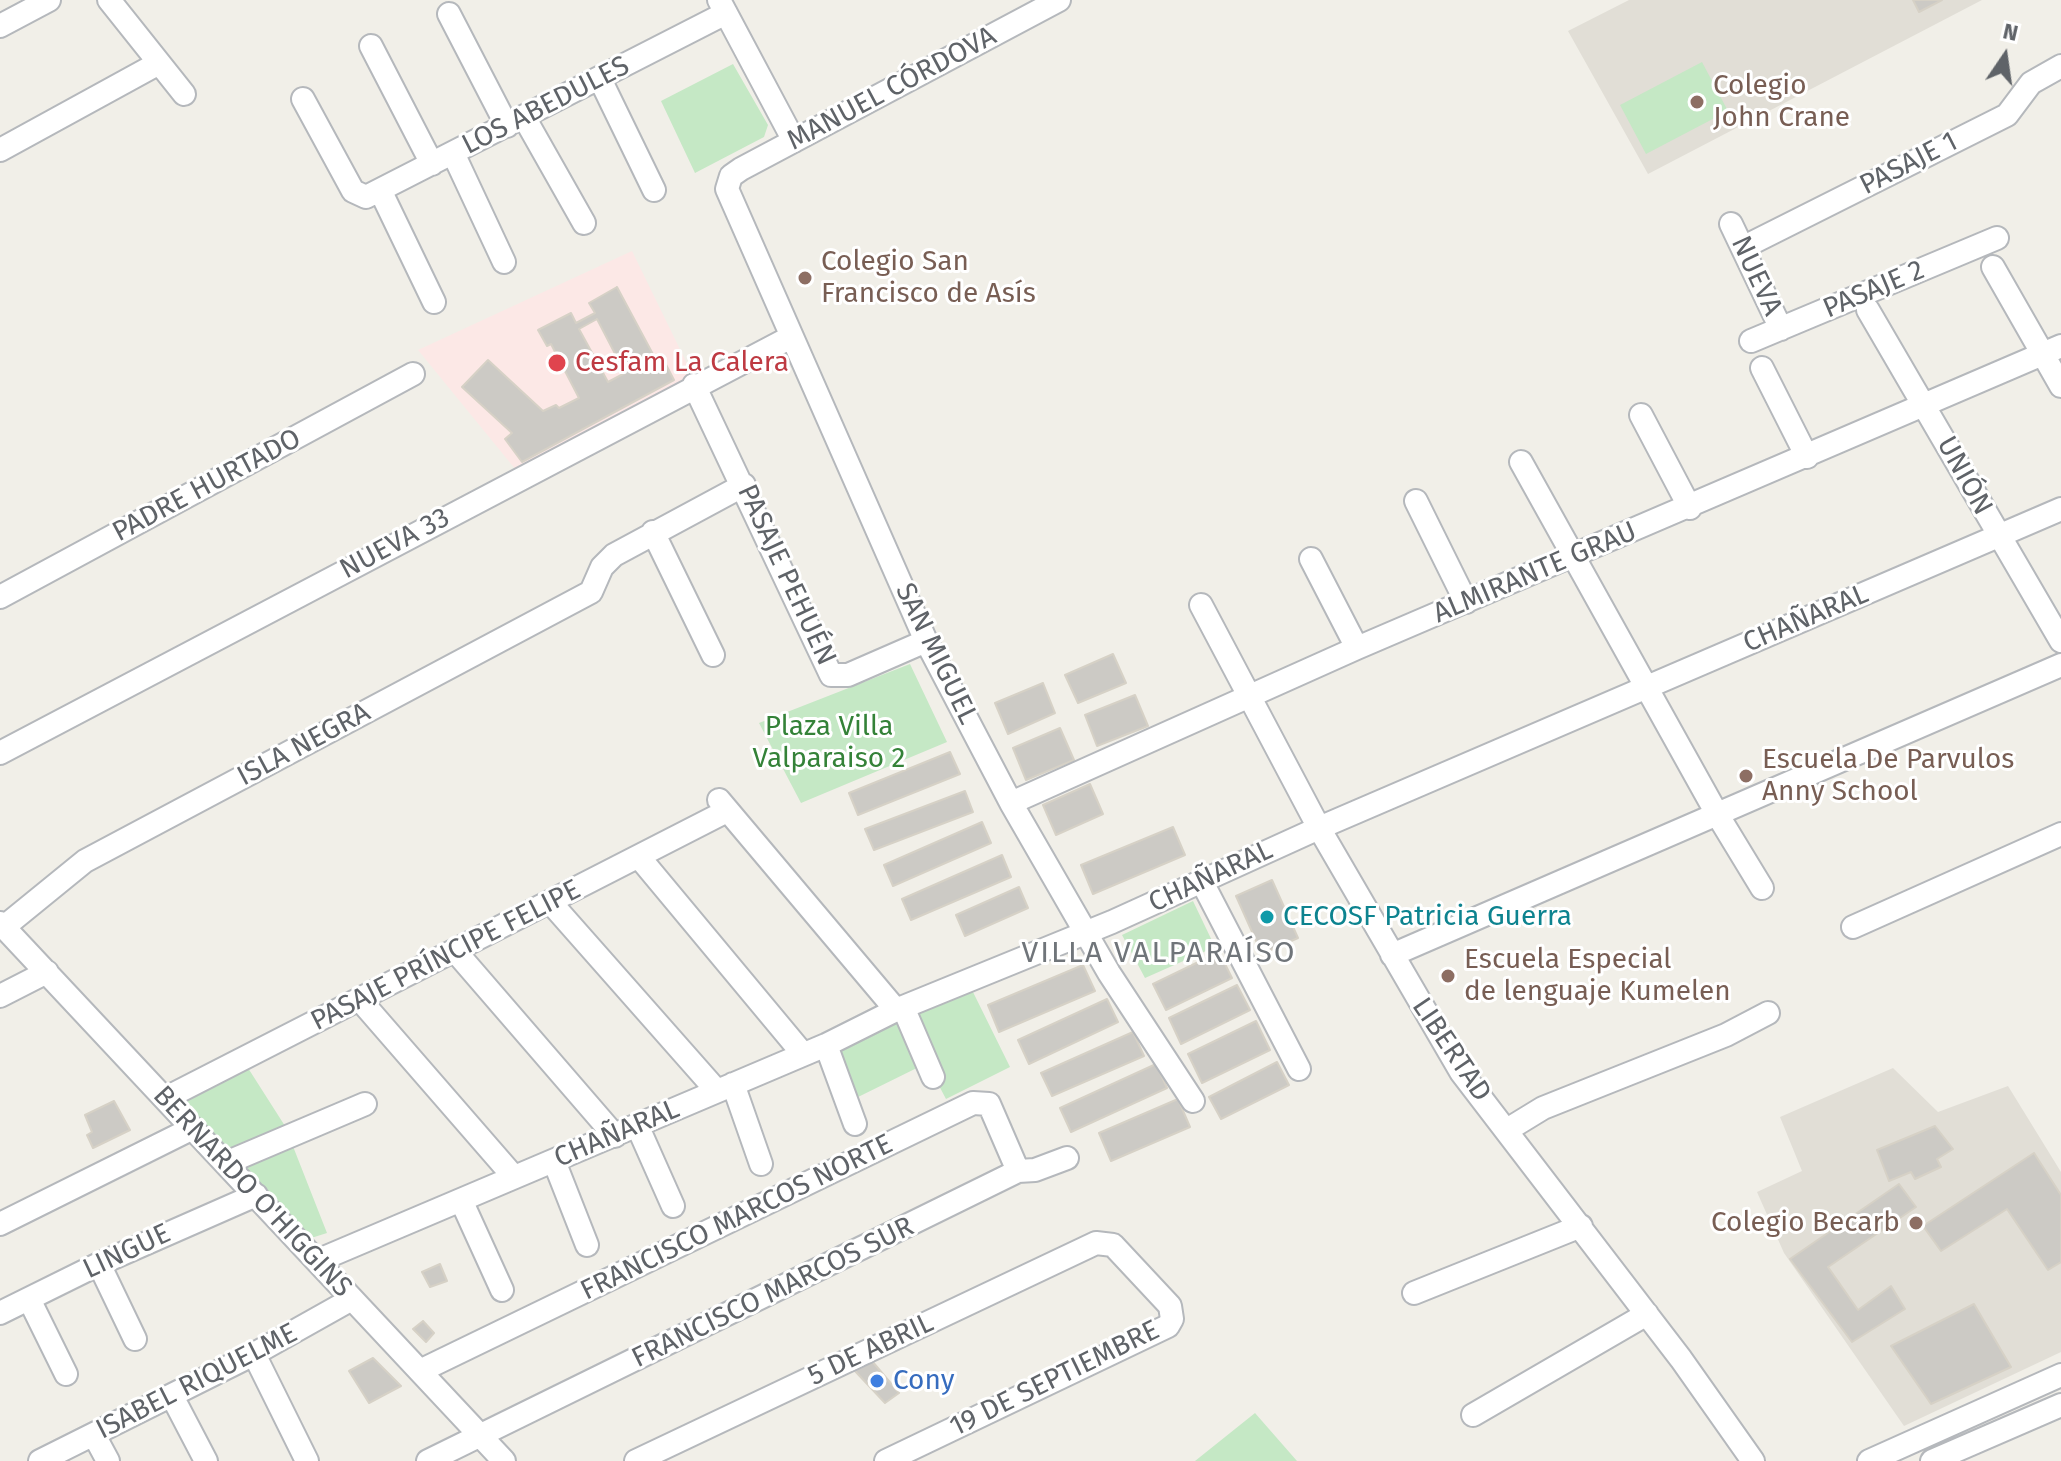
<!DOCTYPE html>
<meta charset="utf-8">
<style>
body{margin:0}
#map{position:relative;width:2061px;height:1461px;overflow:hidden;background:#f1efe8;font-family:"Fira Sans",sans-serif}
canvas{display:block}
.north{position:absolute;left:1965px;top:16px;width:80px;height:80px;-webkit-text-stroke:6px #fff;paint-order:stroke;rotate:13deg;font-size:22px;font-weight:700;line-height:32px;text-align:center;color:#5f6368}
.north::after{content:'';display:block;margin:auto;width:28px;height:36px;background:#5f6368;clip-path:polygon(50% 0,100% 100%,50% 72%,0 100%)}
</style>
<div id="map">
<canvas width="2061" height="1461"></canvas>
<div class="north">N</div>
</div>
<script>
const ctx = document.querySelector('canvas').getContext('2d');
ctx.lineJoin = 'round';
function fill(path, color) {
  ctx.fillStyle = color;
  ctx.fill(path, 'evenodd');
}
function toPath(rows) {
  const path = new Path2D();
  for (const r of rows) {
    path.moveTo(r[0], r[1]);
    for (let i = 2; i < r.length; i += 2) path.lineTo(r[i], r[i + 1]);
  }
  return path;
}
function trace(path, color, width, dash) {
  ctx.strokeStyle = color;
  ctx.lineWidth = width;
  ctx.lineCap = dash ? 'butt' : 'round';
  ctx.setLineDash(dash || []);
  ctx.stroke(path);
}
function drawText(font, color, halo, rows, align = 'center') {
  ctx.font = font + ' "Fira Sans",sans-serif';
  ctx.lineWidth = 6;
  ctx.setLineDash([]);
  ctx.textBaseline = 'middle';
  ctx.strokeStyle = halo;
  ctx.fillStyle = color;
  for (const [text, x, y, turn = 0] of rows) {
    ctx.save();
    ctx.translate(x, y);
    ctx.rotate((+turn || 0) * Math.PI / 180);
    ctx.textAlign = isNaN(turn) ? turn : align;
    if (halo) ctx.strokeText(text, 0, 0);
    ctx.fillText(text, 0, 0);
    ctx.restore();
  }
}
fill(toPath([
 [1629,0,1982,0,1648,174,1568,31],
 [1893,1068,1938,1112,2008,1086,2061,1172,2061,1352,1904,1426,1784,1253,1757,1192,1802,1171,1780,1117]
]), '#e1ded6');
fill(toPath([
 [632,251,693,376,516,470,418,350]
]), '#fce8e6');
fill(toPath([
 [1702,62,1728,111,1646,154,1620,105],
 [733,64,768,125,764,137,695,173,661,101],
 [910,664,947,742,801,803,759,723],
 [1193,901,1215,947,1145,978,1122,935],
 [972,990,1010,1067,946,1099,927,1063,852,1100,834,1049],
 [248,1068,285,1126,327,1233,308,1239,179,1098],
 [1255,1413,1297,1461,1195,1461]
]), '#c5e8c5');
const building = toPath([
 [1913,0,1942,0,1919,12,1913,0],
 [617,287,655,358,661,355,674,380,522,462,505,439,512,433,462,387,488,360,543,411,556,405,559,408,579,398,551,344,547,346,538,330,571,313,576,323,595,313,589,303,617,287],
 [597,319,625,373,608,382,579,329,597,319],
 [1113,654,1126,683,1078,703,1065,675,1113,654],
 [1043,683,1055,713,1008,734,995,703,1043,683],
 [1135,695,1148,726,1097,746,1085,715,1135,695],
 [1060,728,1074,760,1026,780,1013,748,1060,728],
 [950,752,960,774,858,815,849,793,950,752],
 [1090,784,1103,814,1056,835,1043,805,1090,784],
 [965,791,973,812,874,850,865,829,965,791],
 [982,822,991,843,893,886,884,865,982,822],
 [1173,827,1185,855,1093,894,1081,865,1173,827],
 [1002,855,1011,877,911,920,902,899,1002,855],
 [1272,880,1298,938,1262,954,1236,896,1272,880],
 [1019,887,1028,908,965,936,956,915,1019,887],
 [1219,952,1232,978,1166,1010,1153,984,1219,952],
 [1083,965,1095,991,999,1032,988,1005,1083,965],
 [1237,985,1250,1010,1181,1044,1169,1018,1237,985],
 [1107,999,1118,1022,1029,1064,1018,1040,1107,999],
 [1256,1021,1270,1050,1202,1083,1188,1054,1256,1021],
 [1133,1032,1144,1056,1052,1096,1041,1073,1133,1032],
 [1277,1062,1289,1085,1221,1119,1209,1097,1277,1062],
 [1156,1064,1167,1088,1071,1132,1060,1108,1156,1064],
 [1178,1099,1190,1127,1111,1161,1099,1133,1178,1099],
 [114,1101,130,1130,93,1148,87,1135,92,1132,85,1115,114,1101],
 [1935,1126,1953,1149,1937,1159,1941,1167,1915,1179,1911,1172,1889,1181,1877,1150,1935,1126],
 [2034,1153,2061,1195,2061,1262,2048,1270,2007,1209,1941,1251,1923,1226,2034,1153],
 [1899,1184,1916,1207,1828,1267,1858,1310,1891,1286,1905,1309,1852,1342,1790,1259,1899,1184],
 [440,1264,447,1281,430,1287,422,1272,440,1264],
 [1974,1304,2011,1367,1931,1404,1891,1346,1974,1304],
 [423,1321,434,1333,426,1342,413,1329,423,1321],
 [373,1358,401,1386,369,1403,349,1371,373,1358],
 [872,1361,899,1393,885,1403,854,1370,872,1361]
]);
fill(building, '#cccac5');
trace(building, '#d6d1c6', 2);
const minor = toPath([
 [109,0,184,94],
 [719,0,794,141],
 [1059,0,741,169,731,176,727,189,926,641,1011,803,1109,973,1193,1101],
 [449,14,507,126],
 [0,26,49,0],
 [371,46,432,164],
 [600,79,654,190],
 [303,99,353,191,366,197,726,13],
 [524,117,584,223],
 [0,150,159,63],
 [453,153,504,262],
 [380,190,434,302],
 [1731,224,1781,329],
 [1744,247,2007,115,2031,83,2061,66],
 [1993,267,2061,386],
 [1868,310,2061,641],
 [1751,341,1997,238],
 [1762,368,1807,457],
 [694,385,831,675,848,675,926,641],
 [1641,415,1690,508],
 [1521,462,1717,814,1762,888],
 [1416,501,1466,602],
 [653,532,713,655],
 [1311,559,1357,648],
 [0,597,413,374],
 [1201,605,1319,828,1461,1072,1681,1359,1753,1461],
 [0,753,791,337],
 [719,800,896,1010],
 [1011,803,1357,648,2061,346],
 [639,857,803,1054],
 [1202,882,1299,1069],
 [551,903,717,1091],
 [0,923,504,1461],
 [4,927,85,861,591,592,602,567,614,555,744,485],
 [1853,927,2061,834],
 [456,952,615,1136],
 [1392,955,2061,665],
 [0,996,47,972],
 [361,1001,514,1177],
 [903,1007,933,1077],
 [826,1045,855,1124],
 [733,1084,761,1164],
 [166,1098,725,812],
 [637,1125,673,1206],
 [1507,1130,1543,1108,1726,1035,1768,1013],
 [554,1161,587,1245],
 [226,1163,365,1104],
 [461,1200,502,1290],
 [0,1224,193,1128],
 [317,1261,826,1045,896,1010,1112,922,1319,828,2061,509],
 [99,1264,135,1339],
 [1414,1293,1581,1226],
 [29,1299,66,1374],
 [0,1313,99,1264,256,1195],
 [254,1354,307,1461],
 [420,1371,973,1103,989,1104,1018,1171],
 [172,1396,206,1461],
 [1473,1415,1647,1314],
 [94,1435,108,1461],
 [40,1461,254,1354,352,1299],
 [428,1461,1018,1171,1035,1170,1067,1158],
 [636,1461,1096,1243,1113,1245,1170,1306,1172,1319,1168,1326,886,1461],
 [1869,1461,2061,1375],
 [1932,1461,2061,1405]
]);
trace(minor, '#b5b8bc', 26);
trace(minor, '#fff', 22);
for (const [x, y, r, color] of [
 [1697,102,8,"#8d6e63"],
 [805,278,8,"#8d6e63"],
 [557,363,10,"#e0444e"],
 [1746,776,8,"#8d6e63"],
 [1267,917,8,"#0f9aa8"],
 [1448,976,8,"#8d6e63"],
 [1916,1223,8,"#8d6e63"],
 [877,1381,8,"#3f7fe0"]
]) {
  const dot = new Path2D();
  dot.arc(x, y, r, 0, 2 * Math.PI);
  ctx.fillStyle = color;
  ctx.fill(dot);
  trace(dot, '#fff', 3);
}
drawText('28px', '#785e54', '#fff', [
 ["Colegio",1713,86],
 ["John Crane",1713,118],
 ["Colegio San",821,262],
 ["Francisco de Asís",821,294],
 ["Escuela De Parvulos",1762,760],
 ["Anny School",1762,792],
 ["Escuela Especial",1464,960],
 ["de lenguaje Kumelen",1464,992],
 ["Colegio Becarb",1900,1223,"right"]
], 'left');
drawText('28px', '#5f6368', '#fff', [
 ["MANUEL CÓRDOVA",892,89,-28],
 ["LOS ABEDULES",546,106,-27],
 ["PASAJE 1",1909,164,-27],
 ["NUEVA",1756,276,65],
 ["PASAJE 2",1874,290,-23],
 ["UNIÓN",1964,476,61],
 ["PADRE HURTADO",207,486,-28],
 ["NUEVA 33",395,544,-28],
 ["ALMIRANTE GRAU",1535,573,-23],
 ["PASAJE PEHUÉN",786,575,65],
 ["CHAÑARAL",1806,619,-23],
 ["SAN MIGUEL",936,654,64],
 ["ISLA NEGRA",304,745,-28],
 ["CHAÑARAL",1211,877,-25],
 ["PASAJE PRÍNCIPE FELIPE",446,956,-27],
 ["LIBERTAD",1451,1050,56],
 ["CHAÑARAL",617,1134,-23],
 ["BERNARDO O'HIGGINS",252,1192,47],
 ["FRANCISCO MARCOS NORTE",737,1218,-26],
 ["LINGUE",127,1252,-25],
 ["FRANCISCO MARCOS SUR",773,1293,-26],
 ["5 DE ABRIL",871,1350,-25],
 ["19 DE SEPTIEMBRE",1055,1379,-26],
 ["ISABEL RIQUELME",197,1382,-27]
]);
drawText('28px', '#be3a42', '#fff', [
 ["Cesfam La Calera",575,363]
], 'left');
drawText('28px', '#348238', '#fff', [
 ["Plaza Villa",829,727],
 ["Valparaiso 2",829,759]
]);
drawText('28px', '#0d838f', '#fff', [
 ["CECOSF Patricia Guerra",1283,917]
], 'left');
drawText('28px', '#366cbe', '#fff', [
 ["Cony",893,1381]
], 'left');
ctx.letterSpacing = '2px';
drawText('30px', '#70757a', '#fff', [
 ["VILLA VALPARAÍSO",1159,954]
]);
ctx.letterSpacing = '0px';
</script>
